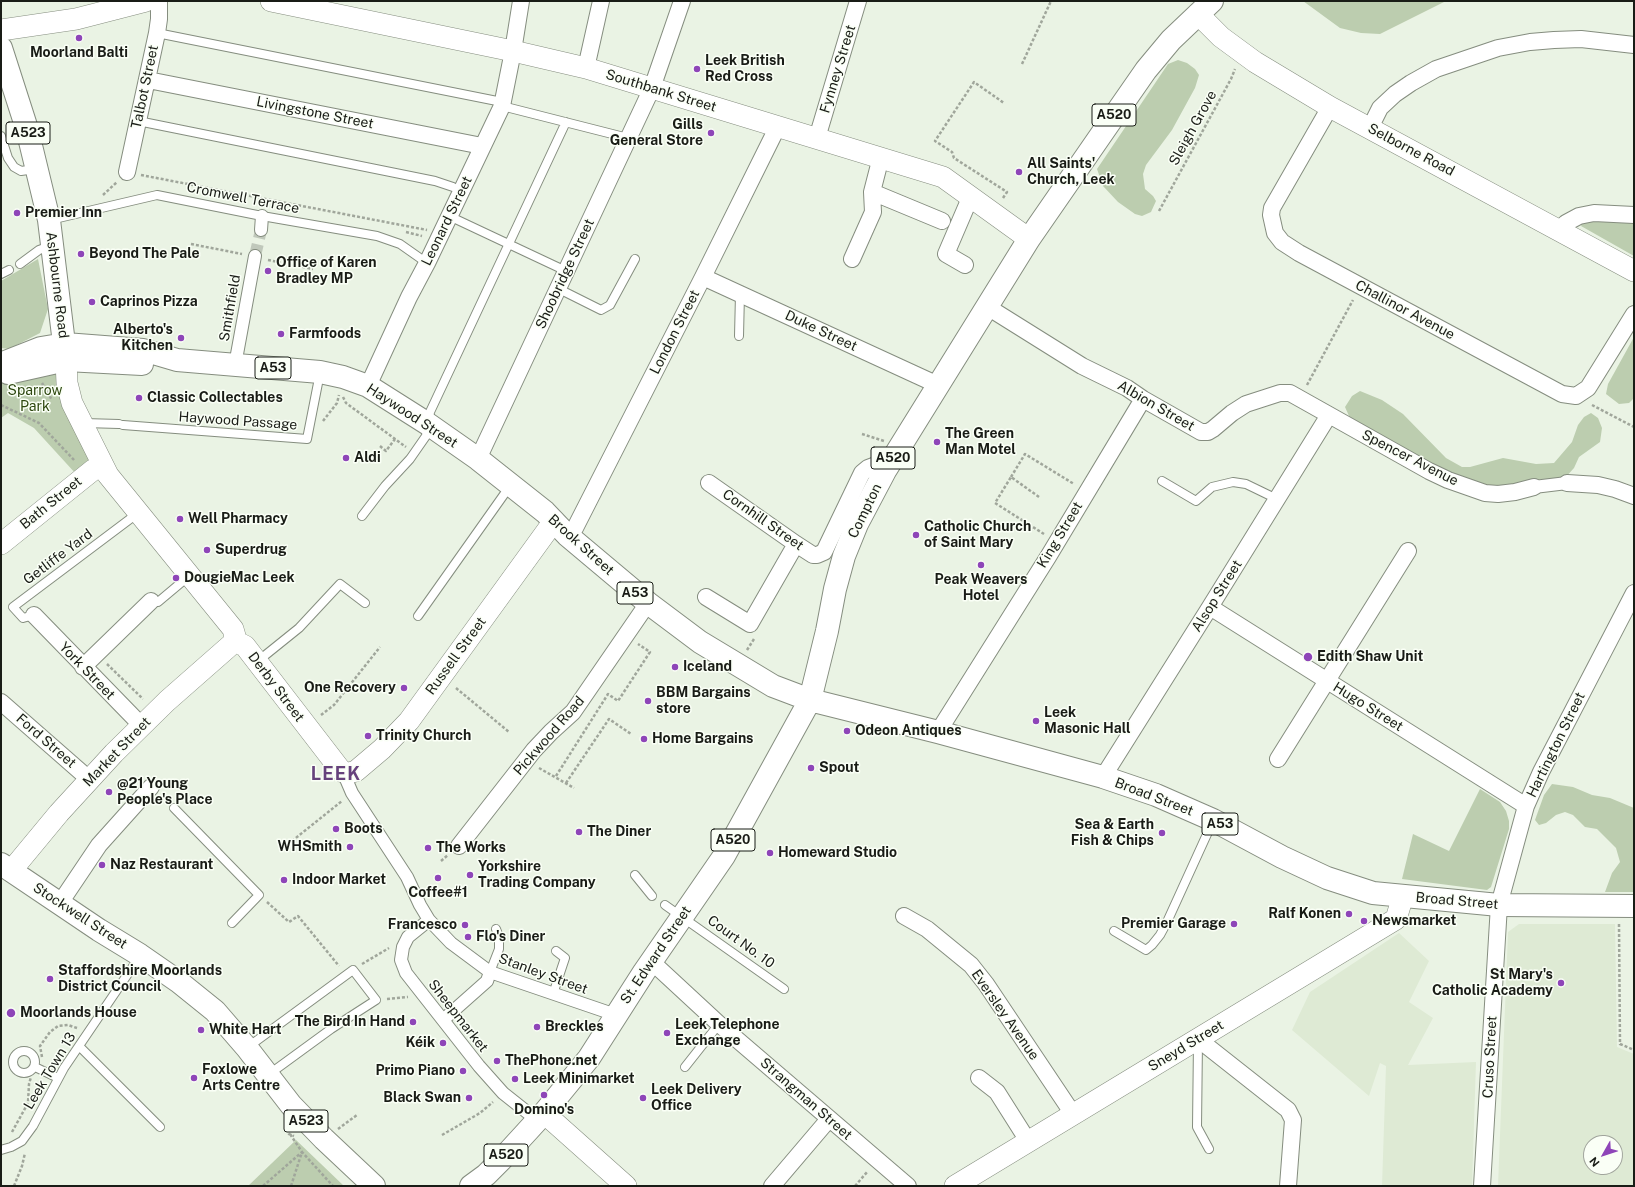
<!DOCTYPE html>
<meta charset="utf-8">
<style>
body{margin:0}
#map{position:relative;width:1635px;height:1187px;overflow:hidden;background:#eaf3e4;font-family:"Public Sans",sans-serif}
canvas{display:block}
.frame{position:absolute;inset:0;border:2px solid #191c16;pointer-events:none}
.north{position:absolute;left:1583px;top:1135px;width:40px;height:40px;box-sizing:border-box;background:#fafff6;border:1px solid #a0a49c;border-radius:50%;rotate:231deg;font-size:11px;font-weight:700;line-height:16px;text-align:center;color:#191c16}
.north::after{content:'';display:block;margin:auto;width:14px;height:18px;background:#8e45b8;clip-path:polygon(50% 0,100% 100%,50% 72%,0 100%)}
</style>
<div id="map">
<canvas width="1635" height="1187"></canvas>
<div class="frame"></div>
<div class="north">N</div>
</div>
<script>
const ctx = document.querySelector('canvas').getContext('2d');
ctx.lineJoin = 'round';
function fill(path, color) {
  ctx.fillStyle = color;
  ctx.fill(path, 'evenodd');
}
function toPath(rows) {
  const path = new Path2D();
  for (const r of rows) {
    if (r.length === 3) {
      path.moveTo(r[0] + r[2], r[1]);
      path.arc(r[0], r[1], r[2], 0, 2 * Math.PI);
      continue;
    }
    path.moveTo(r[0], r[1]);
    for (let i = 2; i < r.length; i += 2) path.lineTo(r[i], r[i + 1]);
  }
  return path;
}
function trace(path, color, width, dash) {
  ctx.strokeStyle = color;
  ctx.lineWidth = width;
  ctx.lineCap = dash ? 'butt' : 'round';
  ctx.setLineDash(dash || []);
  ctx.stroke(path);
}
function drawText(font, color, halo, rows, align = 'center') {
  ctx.font = font + ' "Public Sans",sans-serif';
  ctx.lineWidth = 3;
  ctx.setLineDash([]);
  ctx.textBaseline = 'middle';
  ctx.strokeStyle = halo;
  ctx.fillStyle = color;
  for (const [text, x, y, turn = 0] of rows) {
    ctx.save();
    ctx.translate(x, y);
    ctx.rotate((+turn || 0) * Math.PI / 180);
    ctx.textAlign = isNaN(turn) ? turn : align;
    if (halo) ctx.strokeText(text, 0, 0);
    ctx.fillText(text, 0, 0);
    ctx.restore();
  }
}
fill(toPath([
 [1519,924,1615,924,1617,1047,1634,1054,1634,1186,1498,1186,1508,932],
 [1591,1143,1615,1143,1615,1167,1591,1167],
 [1399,933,1429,961,1409,1002,1433,1018,1408,1065,1476,1062,1472,1186,1382,1186,1386,1066,1380,1063,1369,1096,1292,1030,1310,992]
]), '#deead4');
fill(toPath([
 [1303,1,1332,1,1335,2,1446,1,1380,34,1361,33,1340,28],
 [1178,60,1187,63,1195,69,1199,75,1195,88,1172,130,1146,165,1143,174,1145,189,1153,196,1156,201,1151,212,1142,216,1135,214,1118,202,1103,186,1097,169,1168,64],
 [1601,220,1624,221,1634,223,1634,256,1581,226,1583,222],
 [38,259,48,309,40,333,9,349,1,348,1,281],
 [1634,337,1634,398,1629,403,1619,404,1606,394,1608,384],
 [50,371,58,374,97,463,76,474,34,428,8,413,1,418,1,383,12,378],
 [1360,391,1382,400,1403,414,1446,458,1462,467,1470,467,1503,458,1536,464,1554,463,1572,442,1578,425,1584,417,1591,413,1598,418,1602,428,1600,442,1579,457,1574,468,1564,479,1541,479,1515,486,1490,490,1451,475,1355,422,1349,416,1345,407,1352,396],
 [1552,784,1573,787,1592,795,1610,798,1634,808,1634,892,1605,892,1612,873,1620,862,1616,848,1597,829,1585,827,1573,815,1565,812,1556,815,1546,823,1539,825,1535,820,1544,795],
 [1480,789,1500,802,1506,811,1509,821,1509,829,1491,887,1487,890,1402,879,1413,834,1449,851],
 [296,1140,344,1186,248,1186]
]), '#bccdaf');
trace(toPath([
 [255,256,261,230]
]), '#c0c8bb', 12, [12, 6]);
const service = toPath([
 [157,33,502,102],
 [502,106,628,138],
 [138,121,435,181,453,187],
 [1,136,8,158,14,167,21,171,35,169],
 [449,216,566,271],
 [50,220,157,195,262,216,377,236,400,244,427,263],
 [20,264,39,250,50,246],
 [1,274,9,270],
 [557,288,601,310,610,305,635,259],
 [739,336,740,294],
 [84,423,119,424],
 [123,425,307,439,320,373],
 [1162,481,1196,501,1212,487,1233,482,1246,484,1277,499],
 [362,516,385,486,410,459,426,436,430,412,566,122],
 [151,601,158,602,189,576],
 [34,615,23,618,13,607,138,513],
 [418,616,510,486],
 [258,661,299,628,340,584,365,603],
 [174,808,259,895,232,923],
 [635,875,652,896],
 [665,905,784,989],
 [1114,931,1146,950,1152,945,1160,935,1167,922,1213,821],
 [490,972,499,949,499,937,496,929],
 [553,994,565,958,556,951],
 [1198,1041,1197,1127,1209,1149],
 [79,1046,160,1127],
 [248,1047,353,970,376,1000,331,1029,268,1075],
 [24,1062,11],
 [35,1067,58,1078],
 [685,1067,719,1024],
 [1,1150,11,1147,22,1141,33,1126,64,1068,140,956]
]);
const pedestrian = toPath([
 [261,230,262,216],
 [235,365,255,256],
 [1534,487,1567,483],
 [343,772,352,793,407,877,420,905,429,920,451,943,490,972,616,1015],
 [429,920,408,937,403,947,401,960,406,973,479,1066,503,1093,537,1120],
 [443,1020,487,981,490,972]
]);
const minor = toPath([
 [586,68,601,1],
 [148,80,482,146],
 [1330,107,1272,208,1271,215,1275,233,1282,242,1299,253,1562,394,1576,396,1588,388,1634,314],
 [1370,128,1380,108,1395,94,1411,83,1436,69,1498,48,1530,42,1554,40,1581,39,1634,45],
 [817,138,858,1],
 [127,172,157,33,159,19,159,1],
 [872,192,942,221],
 [1559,230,1566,223,1579,216,1594,213,1634,215],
 [852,259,873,212,872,192,881,157],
 [965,265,946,254,970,198],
 [703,277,938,385],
 [986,306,1082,366,1127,388,1143,399,1201,432,1208,432,1213,429,1232,413,1246,404,1280,393,1290,393,1429,471,1448,480,1485,493,1498,494,1515,492,1534,487],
 [368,386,409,297,427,263,502,106,513,51,521,1],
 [478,459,652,88,682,1],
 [709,483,796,544,813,555,817,555,824,552,862,473,868,468,876,465,885,471],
 [1567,483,1598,485,1615,489,1634,496],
 [567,535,575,528,703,277,778,126],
 [706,597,750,624,796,544],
 [1210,607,1526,806],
 [34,615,142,726],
 [83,667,151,601],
 [1,702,90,780],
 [938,732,1048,557,1143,399],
 [1278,759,1408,551],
 [1103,777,1210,607,1329,415],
 [459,846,534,750,551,732,573,712,648,603],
 [60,903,99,845,151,787],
 [904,916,927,929,971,965,986,984,1073,1114],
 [652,962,719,1024,908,1186],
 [1198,1039,1288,1110,1293,1120,1288,1186],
 [979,1078,997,1092,1028,1141],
 [772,1186,829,1119],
 [1482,1186,1499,905,1526,806,1541,772,1634,593]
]);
const tertiary = toPath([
 [271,1,513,51,586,68,943,177,1029,239],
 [1198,14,1221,37,1255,62,1330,107,1634,271],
 [1,30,76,19,146,1],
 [66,360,67,383,72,403,108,475,233,629,235,636,233,643],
 [1,544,93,470,104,467],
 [233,643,239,643,245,646,339,768,343,772,349,773,356,771,382,749,409,721,554,521],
 [11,871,59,813,114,753,167,701,233,643],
 [544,1113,626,1186],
 [955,1186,1396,919,1403,896]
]);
const trunk = toPath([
 [1,48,27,129,49,220,66,360],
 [1,366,3,363,41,348,65,344,143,350,177,360,320,372,343,377,368,386,428,424,478,459,545,512,567,535,648,603,700,642,773,686,810,700,938,732,1103,777,1156,795,1213,820,1282,857,1327,878,1373,893,1499,905,1634,906],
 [8,373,66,360,142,364],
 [1,864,99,930,140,955,179,982,215,1011,247,1048,291,1105,324,1139,374,1186],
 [471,1186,486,1175,501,1160,544,1113,589,1058,644,972,724,856,810,700,827,631,835,589,844,556,857,524,885,471,1029,239,1121,106,1146,70,1171,40,1212,1]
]);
trace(service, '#858d7f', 10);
trace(pedestrian, '#858d7f', 14);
trace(minor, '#858d7f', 18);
trace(tertiary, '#858d7f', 22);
trace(trunk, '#858d7f', 24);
trace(toPath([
 [1022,64,1051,1],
 [141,175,427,230],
 [103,195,117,182],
 [1003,198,1007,192,954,158,952,152,935,141,974,82,1004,103],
 [1159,211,1231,79,1235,69],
 [406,232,422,236],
 [191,244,242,254],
 [268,260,313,269],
 [42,383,52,400],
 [1307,385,1353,300],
 [343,397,346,403,406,447],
 [1,405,39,423,75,461],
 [1592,405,1634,427],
 [323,421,337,403,339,395],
 [862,434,884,441],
 [380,446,386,451,395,439],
 [1011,477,1025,454,1074,484],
 [1039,497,1011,477,995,503,1044,534],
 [747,650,754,639],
 [107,664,143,699],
 [456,688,509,732],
 [321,715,334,705,380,647],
 [539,768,574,788],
 [556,776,608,694,618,701,650,652,638,644],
 [566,783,609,719,631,734],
 [292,841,342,801],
 [441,861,448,855],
 [267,902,289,922,298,916,339,966],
 [1619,924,1620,1044,1634,1050],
 [362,964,389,948],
 [387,999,408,997],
 [42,1057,40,1046,50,1032,58,1026,68,1025,77,1028],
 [286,1129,289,1134,294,1136],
 [338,1129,357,1115],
 [12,1132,28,1103,29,1084,31,1077],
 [442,1135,480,1113,493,1102],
 [14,1186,22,1166,25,1153],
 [263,1186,302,1152,290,1134],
 [291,1186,302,1152,333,1186],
 [855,1186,868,1171]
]), '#a0a69b', 2.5, [3, 2]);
trace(service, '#fff', 8);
trace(pedestrian, '#fff', 12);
trace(minor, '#fff', 16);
trace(tertiary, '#fff', 21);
trace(trunk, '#fff', 22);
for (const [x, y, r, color] of [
 [79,38,4,"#8e45b8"],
 [697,69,4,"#8e45b8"],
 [711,133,4,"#8e45b8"],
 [1019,172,4,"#8e45b8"],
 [17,213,4,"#8e45b8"],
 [81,254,4,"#8e45b8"],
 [268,271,4,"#8e45b8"],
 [92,302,4,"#8e45b8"],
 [281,334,4,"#8e45b8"],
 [181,338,4,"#8e45b8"],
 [139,398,4,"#8e45b8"],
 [937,442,4,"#8e45b8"],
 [346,458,4,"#8e45b8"],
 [180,519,4,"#8e45b8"],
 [916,535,4,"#8e45b8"],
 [207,550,4,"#8e45b8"],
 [981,565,4,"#8e45b8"],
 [176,578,4,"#8e45b8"],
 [1308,657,5,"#8e45b8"],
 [675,667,4,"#8e45b8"],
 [404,688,4,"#8e45b8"],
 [648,701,4,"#8e45b8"],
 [1036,721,4,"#8e45b8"],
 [847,731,4,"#8e45b8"],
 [368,736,4,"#8e45b8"],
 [644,739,4,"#8e45b8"],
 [811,768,4,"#8e45b8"],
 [109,792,4,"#8e45b8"],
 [336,829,4,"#8e45b8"],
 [579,832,4,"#8e45b8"],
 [1162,833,4,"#8e45b8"],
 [350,847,4,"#8e45b8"],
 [428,848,4,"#8e45b8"],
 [770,853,4,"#8e45b8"],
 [102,865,4,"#8e45b8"],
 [470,875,4,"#8e45b8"],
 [438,878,4,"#8e45b8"],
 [284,880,4,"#8e45b8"],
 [1349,914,4,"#8e45b8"],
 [1364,921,4,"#8e45b8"],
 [1234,924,4,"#8e45b8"],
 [465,925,4,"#8e45b8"],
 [468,937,4,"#8e45b8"],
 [50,979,4,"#8e45b8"],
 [1561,983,4,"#8e45b8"],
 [11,1013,5,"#8e45b8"],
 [413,1022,4,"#8e45b8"],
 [537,1027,4,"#8e45b8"],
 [201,1030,4,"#8e45b8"],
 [667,1033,4,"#8e45b8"],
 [443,1043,4,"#8e45b8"],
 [497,1061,4,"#8e45b8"],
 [463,1071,4,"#8e45b8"],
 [194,1078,4,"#8e45b8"],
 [515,1079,4,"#8e45b8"],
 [544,1095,4,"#8e45b8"],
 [469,1098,4,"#8e45b8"],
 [643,1098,4,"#8e45b8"]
]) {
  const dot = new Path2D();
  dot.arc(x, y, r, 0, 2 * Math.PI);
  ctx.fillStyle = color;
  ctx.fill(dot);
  trace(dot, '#fafff6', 1.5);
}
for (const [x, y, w] of [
 [1114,115,44],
 [28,133,44],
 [273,368,36],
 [893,458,44],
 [635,593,36],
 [1220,824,36],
 [733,840,44],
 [306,1121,44],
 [506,1155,44]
]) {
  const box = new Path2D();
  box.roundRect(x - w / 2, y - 11, w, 22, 3);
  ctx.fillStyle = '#fafff6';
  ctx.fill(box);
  trace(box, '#191c16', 1);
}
drawText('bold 13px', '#191c16', null, [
 ["A520",1114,115],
 ["A523",28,133],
 ["A53",273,368],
 ["A520",893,458],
 ["A53",635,593],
 ["A53",1220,824],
 ["A520",733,840],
 ["A523",306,1121],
 ["A520",506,1155]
]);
drawText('bold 14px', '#191c16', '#fafff6', [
 ["Moorland Balti",79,53,"center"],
 ["Leek British",705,61],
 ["Red Cross",705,77],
 ["Gills",703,125,"right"],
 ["General Store",703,141,"right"],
 ["All Saints'",1027,164],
 ["Church, Leek",1027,180],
 ["Premier Inn",25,213],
 ["Beyond The Pale",89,254],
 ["Office of Karen",276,263],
 ["Bradley MP",276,279],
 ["Caprinos Pizza",100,302],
 ["Alberto's",173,330,"right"],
 ["Kitchen",173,346,"right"],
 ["Farmfoods",289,334],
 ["Classic Collectables",147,398],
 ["The Green",945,434],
 ["Man Motel",945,450],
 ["Aldi",354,458],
 ["Well Pharmacy",188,519],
 ["Catholic Church",924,527],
 ["of Saint Mary",924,543],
 ["Superdrug",215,550],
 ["DougieMac Leek",184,578],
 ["Peak Weavers",981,580,"center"],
 ["Hotel",981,596,"center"],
 ["Edith Shaw Unit",1317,657],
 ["Iceland",683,667],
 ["One Recovery",396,688,"right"],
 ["BBM Bargains",656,693],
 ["store",656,709],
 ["Leek",1044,713],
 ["Masonic Hall",1044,729],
 ["Odeon Antiques",855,731],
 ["Trinity Church",376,736],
 ["Home Bargains",652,739],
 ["Spout",819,768],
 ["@21 Young",117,784],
 ["People's Place",117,800],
 ["Sea & Earth",1154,825,"right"],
 ["Fish & Chips",1154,841,"right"],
 ["Boots",344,829],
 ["The Diner",587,832],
 ["WHSmith",342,847,"right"],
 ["The Works",436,848],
 ["Homeward Studio",778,853],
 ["Naz Restaurant",110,865],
 ["Yorkshire",478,867],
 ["Trading Company",478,883],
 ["Indoor Market",292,880],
 ["Coffee#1",438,893,"center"],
 ["Ralf Konen",1341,914,"right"],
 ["Newsmarket",1372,921],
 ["Premier Garage",1226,924,"right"],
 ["Francesco",457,925,"right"],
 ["Flo's Diner",476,937],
 ["Staffordshire Moorlands",58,971],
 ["District Council",58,987],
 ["St Mary's",1553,975,"right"],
 ["Catholic Academy",1553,991,"right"],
 ["Moorlands House",20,1013],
 ["The Bird In Hand",405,1022,"right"],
 ["Leek Telephone",675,1025],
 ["Exchange",675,1041],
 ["Breckles",545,1027],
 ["White Hart",209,1030],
 ["Kéik",435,1043,"right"],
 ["ThePhone.net",505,1061],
 ["Foxlowe",202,1070],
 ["Arts Centre",202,1086],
 ["Primo Piano",455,1071,"right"],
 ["Leek Minimarket",523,1079],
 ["Leek Delivery",651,1090],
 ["Office",651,1106],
 ["Black Swan",461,1098,"right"],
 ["Domino's",544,1110,"center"]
], 'left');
drawText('14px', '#191c16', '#fafff6', [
 ["Fynney Street",838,69,-73],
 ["Talbot Street",145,87,-78],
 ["Southbank Street",661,91,17],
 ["Livingstone Street",315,113,11],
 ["Sleigh Grove",1193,128,-61],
 ["Selborne Road",1411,150,28],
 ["Cromwell Terrace",243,198,11],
 ["Leonard Street",447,221,-64],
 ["Shoobridge Street",565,274,-65],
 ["Ashbourne Road",57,285,83],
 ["Smithfield",230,308,-80],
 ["Challinor Avenue",1405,310,28],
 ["Duke Street",821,331,25],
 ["London Street",675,332,-63],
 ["Albion Street",1156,406,30],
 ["Haywood Street",412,416,33],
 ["Haywood Passage",238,421,4],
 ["Spencer Avenue",1410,458,27],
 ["Bath Street",51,503,-39],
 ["Compton",865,511,-64],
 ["Cornhill Street",763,520,35],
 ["King Street",1060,535,-59],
 ["Brook Street",581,545,42],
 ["Getliffe Yard",58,557,-37],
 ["Alsop Street",1217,596,-58],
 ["Russell Street",456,656,-54],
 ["York Street",87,671,46],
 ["Derby Street",276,687,53],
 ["Hugo Street",1368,707,32],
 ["Pickwood Road",549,736,-49],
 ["Ford Street",46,741,41],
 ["Hartington Street",1556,745,-64],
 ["Market Street",117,752,-46],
 ["Broad Street",1154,797,21],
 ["Broad Street",1457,901,5],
 ["Stockwell Street",80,916,33],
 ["Court No. 10",741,942,36],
 ["St. Edward Street",656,955,-56],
 ["Stanley Street",543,974,20],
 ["Eversley Avenue",1005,1015,55],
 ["Sheepmarket",458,1016,52],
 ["Sneyd Street",1186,1046,-31],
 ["Cruso Street",1490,1057,-87],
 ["Leek Town 13",50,1071,-59],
 ["Strangman Street",806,1099,41]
]);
drawText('14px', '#2e4810', '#fafff6', [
 ["Sparrow",35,391],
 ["Park",35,407]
]);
ctx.letterSpacing = '1px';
drawText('bold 18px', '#66427c', '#fafff6', [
 ["LEEK",336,774]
]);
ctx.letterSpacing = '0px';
</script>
